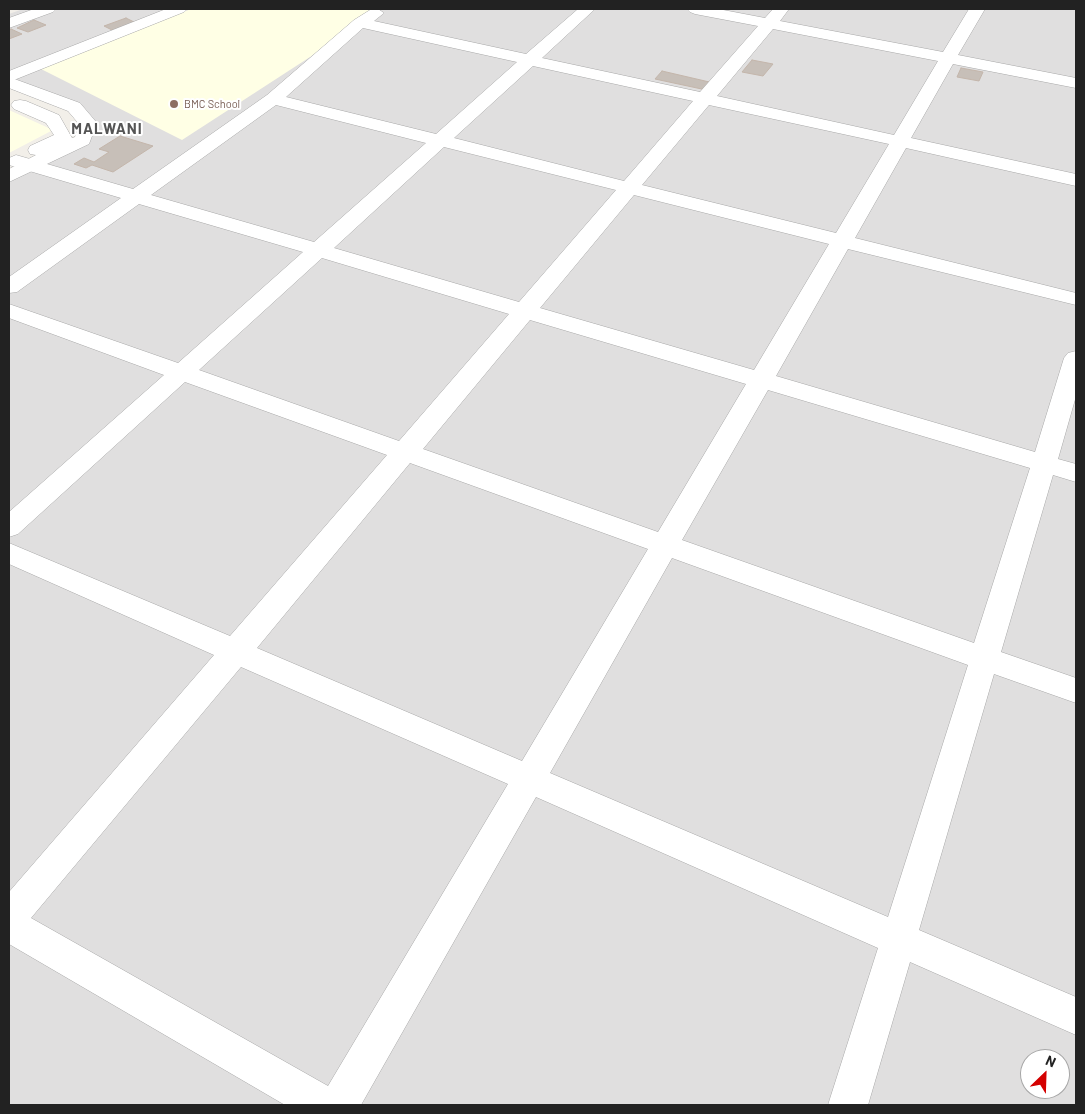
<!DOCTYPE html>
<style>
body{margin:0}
#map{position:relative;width:1085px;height:1114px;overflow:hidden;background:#f2efe9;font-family:Barlow,sans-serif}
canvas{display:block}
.frame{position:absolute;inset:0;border:10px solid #222;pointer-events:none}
.north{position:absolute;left:1020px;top:1049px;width:50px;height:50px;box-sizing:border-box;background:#fff;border:1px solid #a7a7a7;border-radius:50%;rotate:24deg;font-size:14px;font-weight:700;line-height:20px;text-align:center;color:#222}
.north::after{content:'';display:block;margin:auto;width:18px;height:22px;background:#d40000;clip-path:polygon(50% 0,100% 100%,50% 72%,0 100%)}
</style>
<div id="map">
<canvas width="1085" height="1114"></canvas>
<div class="frame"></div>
<div class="north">N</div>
</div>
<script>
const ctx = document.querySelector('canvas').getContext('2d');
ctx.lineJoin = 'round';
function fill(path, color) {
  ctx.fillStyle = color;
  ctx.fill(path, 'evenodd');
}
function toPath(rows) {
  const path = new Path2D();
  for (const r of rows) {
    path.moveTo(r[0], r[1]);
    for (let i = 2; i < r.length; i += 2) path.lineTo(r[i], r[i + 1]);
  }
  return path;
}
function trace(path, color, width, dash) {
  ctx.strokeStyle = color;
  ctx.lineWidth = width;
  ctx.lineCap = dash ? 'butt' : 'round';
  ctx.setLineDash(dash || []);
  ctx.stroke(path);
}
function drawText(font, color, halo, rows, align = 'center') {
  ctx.font = font + ' Barlow,sans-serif';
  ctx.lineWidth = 4;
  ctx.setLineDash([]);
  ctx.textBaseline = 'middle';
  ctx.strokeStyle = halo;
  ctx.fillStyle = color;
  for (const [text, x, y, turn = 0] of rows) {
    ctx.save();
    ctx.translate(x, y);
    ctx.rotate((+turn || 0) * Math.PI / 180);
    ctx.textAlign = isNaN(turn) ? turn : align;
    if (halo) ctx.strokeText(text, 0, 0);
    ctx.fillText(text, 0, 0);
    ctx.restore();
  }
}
fill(toPath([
 [23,9,1076,9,1076,1105,9,1105,9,173,97,125,9,78,9,14],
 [1030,1059,1060,1059,1060,1089,1030,1089]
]), '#e0dfdf');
fill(toPath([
 [191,9,378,9,310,57,182,140,41,69],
 [9,110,53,130,9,153]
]), '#ffffe5');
const building = toPath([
 [126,18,136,23,114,31,104,26,126,18],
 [34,20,46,25,28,32,17,28,34,20],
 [11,29,22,34,9,39,9,30,11,29],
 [752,60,773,64,763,76,742,72,752,60],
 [961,68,983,72,979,81,957,77,961,68],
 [662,71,718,84,711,91,655,79,662,71],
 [120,136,153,146,113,172,92,165,86,168,74,164,84,158,94,162,109,152,99,149,120,136]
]);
fill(building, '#c7bfb8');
trace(building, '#c4b6ab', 1);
const minor = toPath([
 [166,9,187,9,184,12,9,82,9,71,166,9],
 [378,9,384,13,374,21,526,54,578,9,595,9,542,58,700,92,758,26,695,14,690,12,687,9,718,9,765,18,773,9,789,9,780,21,943,52,969,9,985,9,958,55,1076,78,1076,88,953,64,911,138,1076,174,1076,186,906,148,855,238,1076,293,1076,305,848,249,776,376,1035,452,1064,358,1068,353,1076,351,1076,396,1058,459,1076,464,1076,482,1053,475,1001,652,1076,678,1076,703,994,674,919,930,1076,997,1076,1035,910,962,868,1105,828,1105,878,948,536,797,361,1105,285,1105,9,944,9,892,214,655,9,564,9,543,230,636,387,455,185,382,18,534,9,537,9,512,164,375,9,318,9,304,178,363,303,252,139,204,17,292,9,293,9,277,121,198,9,165,9,158,16,155,23,157,133,189,267,95,354,20,370,10,378,9],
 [363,28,517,62,436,134,286,97,363,28],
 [773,29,938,61,894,135,717,96,773,29],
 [533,66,693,101,624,181,454,138,533,66],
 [276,105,426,143,314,242,151,195,276,105],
 [709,105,889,144,836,233,642,185,709,105],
 [444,147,616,190,519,302,334,248,444,147],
 [634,195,829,244,754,370,540,308,634,195],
 [322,258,509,314,399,441,199,370,322,258],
 [530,320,746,384,658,532,423,449,530,320],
 [768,390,1030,468,974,643,682,540,768,390],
 [410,463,648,549,522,761,257,648,410,463],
 [672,558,968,665,888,917,550,773,672,558],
 [241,667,508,784,328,1086,31,918,241,667]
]);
const tertiary = toPath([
 [34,9,56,9,53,12,9,28,9,18,34,9],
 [9,77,80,103,97,123,89,144,9,182,9,169,36,155,30,154,28,150,30,146,54,135,46,123,14,109,11,105,14,101,20,100,26,101,59,115,72,138,75,137,79,124,68,111,9,88,9,77]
]);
trace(minor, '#a9a9a9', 1);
trace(tertiary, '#a9a9a9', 1);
fill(minor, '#fff');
fill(tertiary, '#fff');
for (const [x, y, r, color] of [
 [174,104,5,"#8d6e63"]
]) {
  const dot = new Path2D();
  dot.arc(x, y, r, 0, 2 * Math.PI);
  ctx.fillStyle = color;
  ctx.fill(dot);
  trace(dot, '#fff', 2);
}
drawText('11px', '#785e54', '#fff', [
 ["BMC School",184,104]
], 'left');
ctx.letterSpacing = '1px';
drawText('bold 15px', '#555', '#fff', [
 ["MALWANI",107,129]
]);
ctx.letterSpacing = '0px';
</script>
